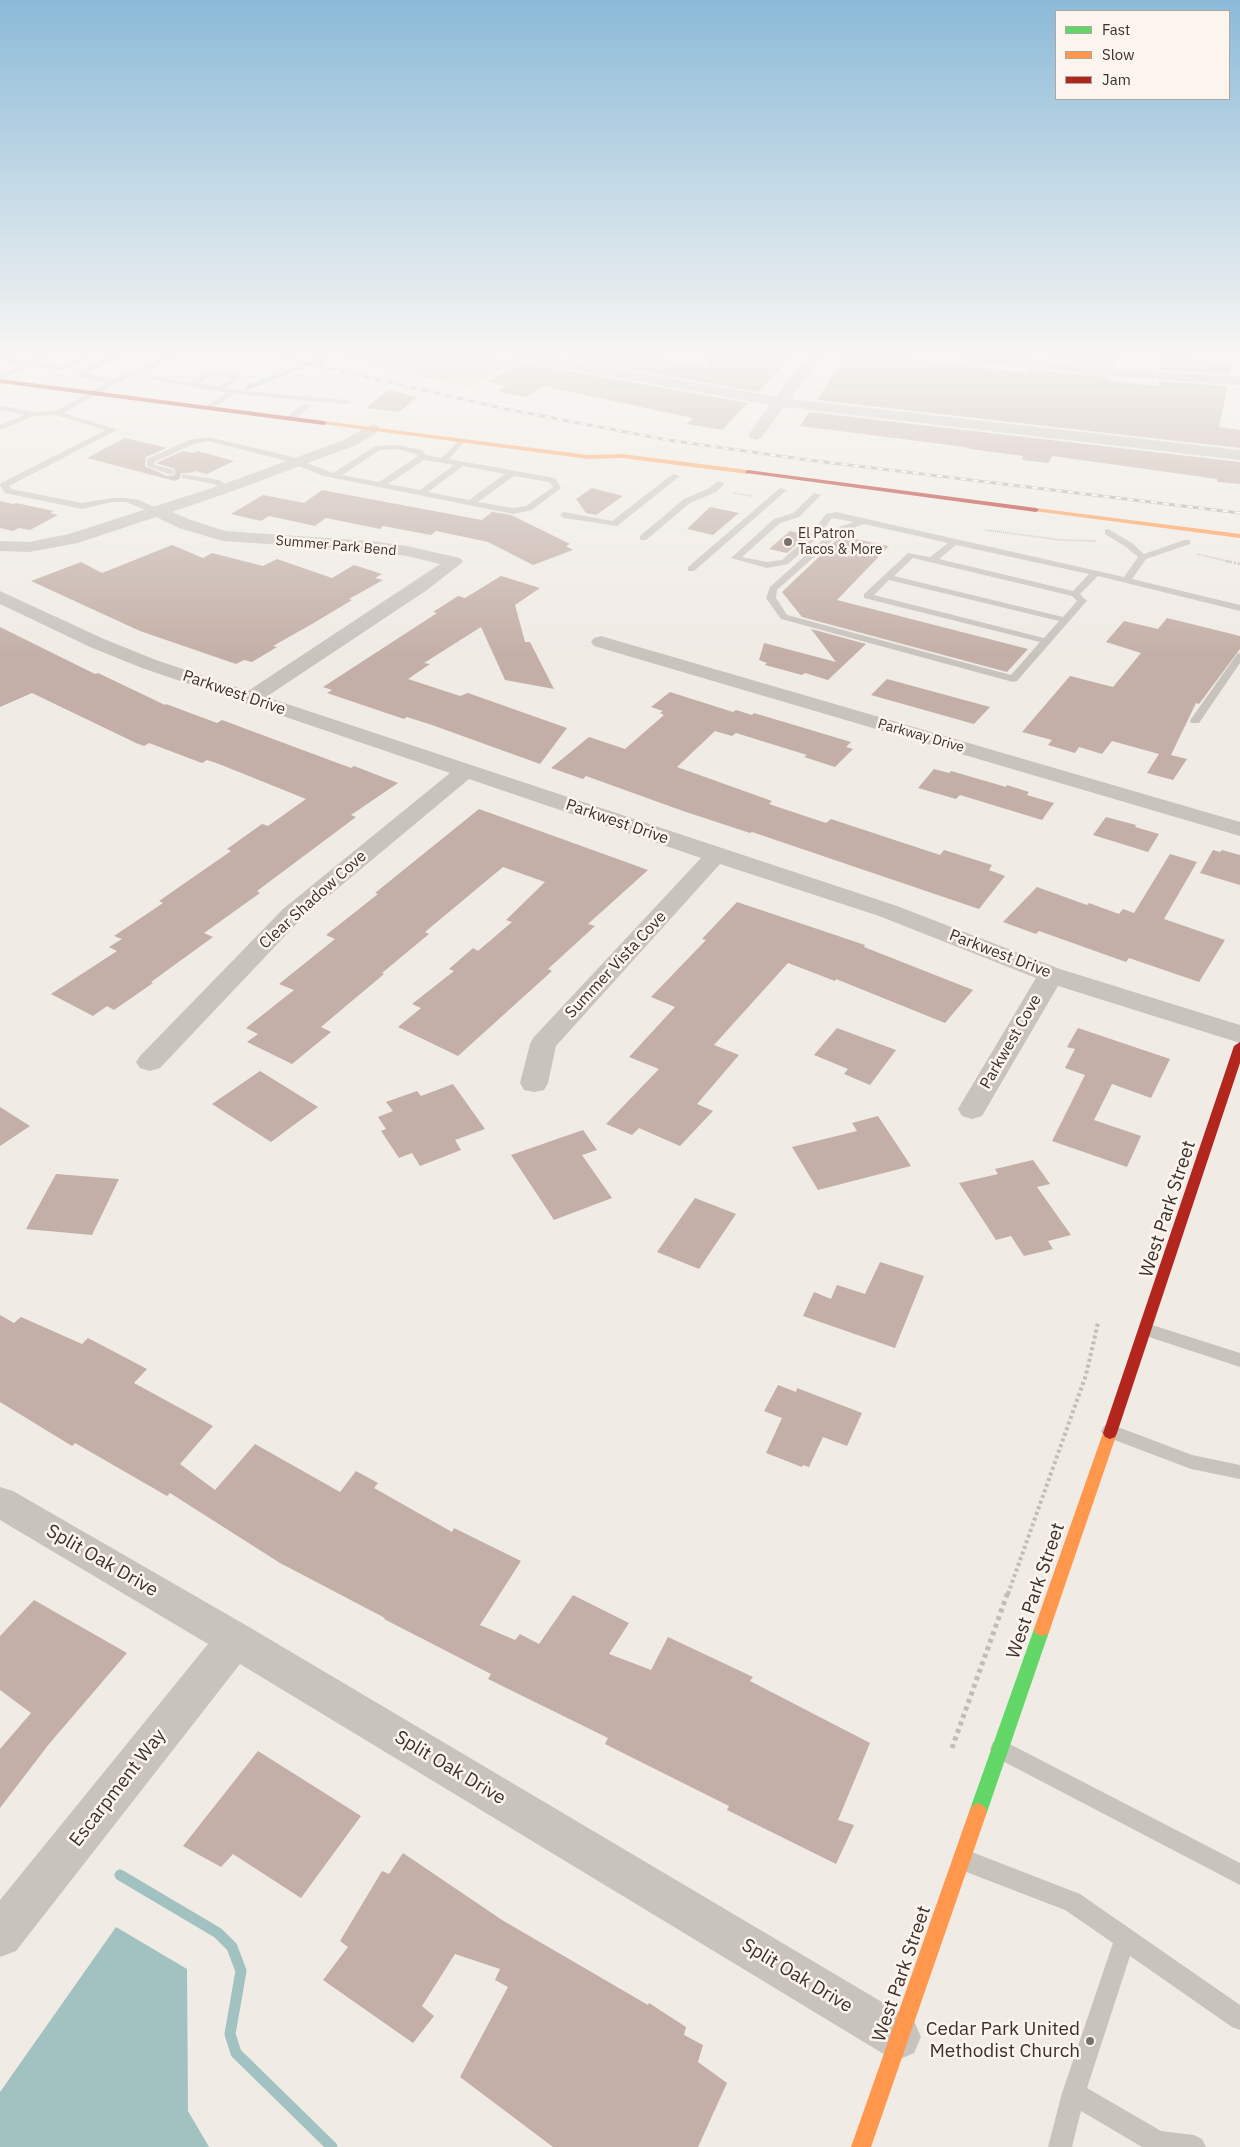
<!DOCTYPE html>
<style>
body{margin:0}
#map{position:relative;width:1240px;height:2147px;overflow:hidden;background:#f0ebe5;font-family:"IBM Plex Sans",sans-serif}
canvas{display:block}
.legend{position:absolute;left:1055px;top:10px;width:175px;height:90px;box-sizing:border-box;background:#fbf5ee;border:1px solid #aea6a0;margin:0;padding:6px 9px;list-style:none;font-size:15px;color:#3b302b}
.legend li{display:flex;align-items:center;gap:10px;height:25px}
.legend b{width:25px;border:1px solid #aea6a0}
</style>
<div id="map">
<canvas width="1240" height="2147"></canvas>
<ul class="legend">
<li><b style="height:6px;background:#63d668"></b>Fast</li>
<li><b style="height:6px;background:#ff974d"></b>Slow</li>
<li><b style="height:6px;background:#b3261e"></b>Jam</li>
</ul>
</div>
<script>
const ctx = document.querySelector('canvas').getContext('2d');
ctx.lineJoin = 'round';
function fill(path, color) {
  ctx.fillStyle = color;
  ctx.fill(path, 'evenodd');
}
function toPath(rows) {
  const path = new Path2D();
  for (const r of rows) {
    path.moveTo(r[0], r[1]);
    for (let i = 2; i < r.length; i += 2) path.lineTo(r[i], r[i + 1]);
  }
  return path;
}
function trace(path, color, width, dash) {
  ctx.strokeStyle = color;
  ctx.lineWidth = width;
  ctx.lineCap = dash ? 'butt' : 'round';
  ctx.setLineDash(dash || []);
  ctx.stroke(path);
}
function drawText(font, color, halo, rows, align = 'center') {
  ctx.font = font + ' "IBM Plex Sans",sans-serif';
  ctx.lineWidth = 5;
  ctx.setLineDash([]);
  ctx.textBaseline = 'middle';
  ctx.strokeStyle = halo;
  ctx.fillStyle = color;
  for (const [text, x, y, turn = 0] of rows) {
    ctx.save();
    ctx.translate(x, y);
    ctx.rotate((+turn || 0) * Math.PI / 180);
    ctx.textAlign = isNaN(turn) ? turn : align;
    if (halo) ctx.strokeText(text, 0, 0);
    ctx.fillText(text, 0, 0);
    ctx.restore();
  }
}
fill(toPath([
 [328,356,495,356,499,361,512,364,469,387]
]), '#d1d6bf');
fill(toPath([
 [116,1927,187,1969,188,2111,209,2147,0,2147,0,2092]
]), '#a1c2c1');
trace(toPath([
 [247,388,329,356]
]), '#a1c2c1', 4.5);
trace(toPath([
 [120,1875,218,1933,232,1947,241,1971,230,2034,236,2053,332,2147]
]), '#a1c2c1', 11);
fill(toPath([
 [557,356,649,356,707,367,708,356,793,356,758,392],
 [845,356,882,356,1029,373,1029,369,1111,378,1110,381,1158,386,1159,381,1228,386,1219,427,1240,430,1240,448,817,400],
 [1029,356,1117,356,1114,366],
 [510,357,519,362,748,403,722,430,687,424,693,418,543,386,526,397,497,392,506,386,487,382,509,369],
 [1160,357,1178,358,1232,364,1230,374,1159,370],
 [388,390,417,397,399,412,366,408],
 [809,412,1240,462,1240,484,1217,482,1217,479,1052,456,1049,463,1022,460,1023,456,969,449,969,448,950,445,800,426],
 [125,438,167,448,146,457,145,466,167,476,175,475,175,469,156,463,183,451,193,453,198,451,234,461,207,474,195,471,190,473,181,473,180,478,175,481,87,458],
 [592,488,623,496,596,515,586,513,576,499],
 [322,490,482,520,492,512,511,515,570,544,566,546,573,550,533,565,488,542,436,531,431,535,383,526,380,529,326,518,315,526,269,516,261,521,231,514,263,495,304,503],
 [0,501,13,504,16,503,54,511,50,513,58,515,30,530,19,528,13,531,0,528],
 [710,507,739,513,713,535,687,529],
 [790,531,807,535,787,553,769,549],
 [841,536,889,546,837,600,1028,649,1007,672,802,617,782,592],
 [172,545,203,558,212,553,263,566,277,559,332,578,354,565,382,574,375,578,383,580,349,599,352,600,312,624,273,646,277,647,252,662,244,660,236,664,140,631,31,581,81,562,102,573],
 [501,576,540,588,515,605,525,642,530,642,554,689,505,680,481,627,424,663,430,664,408,679,460,696,468,693,567,728,540,764,432,725,407,717,404,719,327,693,332,690,323,687,437,613,433,612,458,596,465,598],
 [1167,618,1240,636,1240,649,1199,704,1196,703,1171,755,1187,759,1173,780,1147,773,1159,754,1112,741,1102,754,1079,747,1075,753,1048,745,1052,740,1022,732,1070,676,1113,687,1141,653,1106,642,1124,621,1158,629],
 [0,627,95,674,98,673,165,705,166,704,217,723,222,720,351,768,354,766,398,783,351,815,356,817,257,891,260,893,204,933,213,937,151,982,153,983,114,1010,107,1006,93,1016,51,994,117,951,109,947,122,939,114,936,163,903,159,901,231,851,227,849,262,824,268,826,306,799,219,764,207,760,202,763,149,743,144,746,136,743,32,693,0,707],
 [811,629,866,644,828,680,805,673,802,675,765,665,767,663,759,660,764,643,836,662],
 [887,679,990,707,974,724,871,695],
 [670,692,733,712,736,710,752,715,754,713,851,742,846,747,853,749,835,767,804,757,807,755,736,733,732,736,715,731,677,767,772,801,769,804,826,823,831,819,940,855,944,850,992,865,989,870,1005,876,979,909,752,832,750,833,683,811,586,776,583,779,551,768,589,737,625,749,664,715,660,713,663,711,651,707],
 [934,769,949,773,951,771,1006,787,1007,785,1029,792,1027,795,1054,803,1042,820,960,795,956,799,918,788],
 [479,809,648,870,588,924,595,926,548,969,552,971,458,1056,398,1027,421,1008,412,1004,454,971,449,969,473,948,478,951,512,922,506,920,545,882,503,867,425,932,429,934,382,973,384,974,321,1027,331,1032,292,1064,247,1042,258,1034,246,1028,294,990,279,984,335,939,326,935,378,894,375,893],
 [1106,817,1136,825,1135,827,1159,834,1148,852,1093,835],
 [1213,850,1220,852,1222,850,1240,855,1240,885,1200,873],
 [1170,854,1197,862,1164,919,1225,940,1199,982,1129,958,1126,962,1039,931,1036,934,1003,922,1037,887,1087,905,1089,903,1119,914,1123,909,1134,913],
 [737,902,865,945,864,947,973,990,945,1023,836,979,835,981,788,963,714,1045,739,1055,697,1104,713,1111,680,1146,639,1128,632,1135,606,1124,659,1069,629,1057,675,1007,651,997,706,940,702,939],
 [837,1028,896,1050,870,1085,844,1074,848,1069,814,1055],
 [1078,1028,1170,1059,1151,1098,1112,1084,1094,1120,1141,1136,1127,1167,1052,1141,1085,1075,1065,1068,1075,1049,1067,1047],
 [260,1071,318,1107,271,1142,212,1104],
 [453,1084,485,1129,455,1140,461,1150,420,1166,412,1153,399,1158,381,1131,386,1129,378,1117,393,1111,386,1102,417,1091,421,1096],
 [0,1107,30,1126,0,1146],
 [878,1116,911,1166,818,1190,792,1147,857,1131,852,1123],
 [583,1130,597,1150,582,1155,612,1198,554,1220,511,1155],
 [1033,1160,1050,1184,1037,1187,1071,1235,1048,1241,1053,1249,1024,1256,1011,1236,996,1240,959,1183,998,1174,995,1169],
 [56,1174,119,1179,92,1235,26,1229],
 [695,1198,736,1214,699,1269,657,1252],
 [880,1262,924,1276,895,1348,803,1316,814,1292,831,1299,837,1285,865,1294],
 [0,1315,14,1323,21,1317,82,1344,88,1338,147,1369,134,1383,213,1426,180,1464,215,1490,255,1444,340,1492,356,1471,378,1483,374,1488,452,1532,454,1528,521,1561,480,1625,515,1640,520,1634,539,1644,573,1595,629,1623,609,1654,651,1670,668,1637,753,1677,750,1681,870,1743,838,1820,854,1825,836,1864,727,1810,729,1806,605,1744,608,1738,488,1679,491,1674,384,1619,385,1618,280,1563,170,1493,167,1496,75,1443,72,1446,0,1402],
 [778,1385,796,1392,797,1388,862,1413,847,1446,823,1437,809,1467,803,1465,802,1467,766,1453,782,1418,764,1411],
 [34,1600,127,1653,49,1744,0,1808,0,1749,31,1713,0,1690,0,1636],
 [258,1751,361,1816,301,1898,233,1854,221,1867,183,1846],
 [403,1853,502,1920,648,2005,649,2003,686,2027,684,2035,703,2045,698,2062,727,2083,698,2147,553,2147,460,2077,508,1987,495,1980,500,1969,455,1954,422,2006,434,2016,413,2043,323,1980,348,1947,340,1941,382,1871,389,1874]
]), '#c3afa7');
trace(toPath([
 [733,493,752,496],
 [985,530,1061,540,1096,541],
 [1197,554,1231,562]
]), '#c2bbb6', 2, [1, 1]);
trace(toPath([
 [1226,561,1240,564]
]), '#c2bbb6', 2.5, [2, 2]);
trace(toPath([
 [1008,1594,1086,1375,1098,1323]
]), '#c2bbb6', 4, [3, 3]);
trace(toPath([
 [952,1748,1008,1592]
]), '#c2bbb6', 5, [4, 4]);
fill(toPath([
 [42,356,52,356,39,363,60,367,84,356,94,356,63,370,32,366,0,380,0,375,23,365,0,361,0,357,30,362,42,356],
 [112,356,122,356,86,373,112,380,169,356,179,356,116,384,63,413,117,430,9,486,11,489,82,503,112,498,126,498,139,500,159,509,159,513,153,513,126,502,112,502,82,509,5,493,0,485,1,483,106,430,56,415,33,416,0,430,0,425,24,415,0,409,0,405,32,412,55,411,66,406,107,383,78,376,80,371,112,356],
 [213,371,241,375,241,379,226,387,234,390,347,400,351,402,347,404,234,394,211,409,208,409,208,405,227,393,150,379,154,377,188,382,213,371],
 [214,375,231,378,219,386,198,383,214,375],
 [303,404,310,406,294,420,288,420,288,416,303,404],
 [208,437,289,456,333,473,375,446,397,445,422,450,426,455,441,458,461,439,465,441,449,459,555,478,561,488,532,510,513,514,324,476,283,460,208,441,194,444,154,462,155,465,174,470,174,474,168,474,147,466,147,459,189,440,208,437],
 [397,449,416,454,418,456,379,482,342,475,380,450,397,449],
 [424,460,454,465,420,490,388,484,424,460],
 [463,466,505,474,469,500,428,492,463,466],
 [514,476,549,482,553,487,526,506,513,508,478,502,514,476],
 [182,474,219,480,231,488,224,490,214,484,182,478,182,474],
 [673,474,680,476,617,526,564,518,560,515,564,512,612,521,673,474],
 [718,481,725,483,716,492,690,503,646,540,640,540,640,536,684,499,710,488,718,481],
 [780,488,787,490,694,571,688,571,688,567,780,488],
 [814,493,821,495,799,517,780,523,742,557,767,562,782,560,810,535,826,514,836,512,1124,577,1138,557,1126,547,1105,534,1105,530,1108,529,1132,543,1144,554,1184,540,1190,540,1190,544,1146,559,1132,579,1240,605,1240,611,1098,576,1080,594,1087,601,1085,603,1017,681,1013,682,781,619,766,598,770,587,836,528,854,522,832,518,816,539,788,564,767,568,731,558,774,519,793,513,814,493],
 [864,524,948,543,930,557,908,553,864,594,864,598,1040,642,1011,675,787,615,776,598,777,590,842,532,864,524],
 [956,545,1089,574,1073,591,939,559,956,545],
 [913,558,1072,596,1077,601,1063,617,894,576,913,558],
 [889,580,1059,621,1044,638,874,595,889,580],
 [1240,653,1240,663,1199,723,1191,723,1190,721,1191,719,1237,654,1240,653],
 [1146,1323,1240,1353,1240,1367,1140,1334,1138,1329,1140,1324,1146,1323],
 [1110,1424,1192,1455,1240,1465,1240,1479,1191,1469,1104,1436,1101,1431,1104,1426,1110,1424],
 [1000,1739,1240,1863,1240,1885,993,1756,990,1749,993,1742,1000,1739],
 [964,1849,1080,1894,1240,2005,1240,2030,1232,2027,1130,1956,1087,2088,1161,2131,1194,2135,1202,2139,1206,2147,1142,2147,1081,2111,1072,2147,1048,2147,1062,2093,1113,1943,1065,1910,956,1868,953,1860,956,1852,964,1849]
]), '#c9c3be');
fill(toPath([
 [512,356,544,356,776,397,799,366,809,356,824,356,809,372,790,399,1240,450,1240,460,784,407,761,438,756,440,751,438,748,435,770,405,519,360,512,356],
 [954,356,1004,356,1120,369,1240,377,1240,385,1120,377,961,360,954,356],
 [373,424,378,426,381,429,378,432,354,446,233,491,172,512,191,520,225,531,371,541,407,546,460,558,463,562,427,590,266,697,897,906,1060,969,1240,1025,1240,1043,1058,986,982,1116,972,1119,962,1116,958,1109,1036,978,879,916,720,864,556,1046,548,1083,544,1090,534,1092,524,1090,520,1083,530,1044,533,1038,701,858,469,779,301,919,160,1068,150,1071,140,1068,136,1062,140,1056,283,909,450,773,142,668,90,647,0,604,0,591,104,639,156,660,248,691,440,564,407,556,371,551,223,541,179,528,156,517,78,543,29,552,0,551,0,541,29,542,69,534,221,485,344,440,373,424],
 [601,636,1240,822,1240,836,594,646,591,642,594,638,601,636],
 [0,1487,13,1491,249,1627,914,2021,921,2037,914,2053,898,2060,882,2053,240,1664,16,1951,0,1957,0,1900,208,1644,0,1520,0,1487]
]), '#c9c3be');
fill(toPath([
 [1042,1622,1048,1624,1050,1629,987,1812,984,1818,978,1821,972,1818,969,1812,1034,1629,1036,1624,1042,1622]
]), '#63d668');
fill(toPath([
 [324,421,588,455,622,454,748,470,751,472,748,474,622,458,588,459,322,424,322,422,324,421],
 [1036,508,1240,534,1240,538,1034,511,1033,510,1036,508],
 [1110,1427,1115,1429,1117,1433,1050,1629,1048,1634,1042,1636,1036,1634,1034,1629,1103,1433,1105,1429,1110,1427],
 [978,1803,984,1806,987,1812,871,2147,851,2147,969,1812,972,1806,978,1803]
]), '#ff974d');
fill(toPath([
 [0,379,324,421,327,423,324,425,0,383,0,379],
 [748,470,1036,508,1039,510,1036,512,746,473,745,472,748,470],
 [1240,1042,1240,1063,1117,1433,1115,1437,1110,1439,1105,1437,1103,1433,1234,1046,1240,1042]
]), '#b3261e');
const rail = toPath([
 [276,356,506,409,668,440,808,460,1240,513]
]);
trace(rail, '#b1aca8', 3);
trace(rail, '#fbf5ee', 2, [6]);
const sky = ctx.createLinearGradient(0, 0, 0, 657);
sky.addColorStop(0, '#8bbad8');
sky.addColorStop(0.54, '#f8f6f3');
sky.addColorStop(1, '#f8f6f300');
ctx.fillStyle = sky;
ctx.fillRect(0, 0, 1240, 657);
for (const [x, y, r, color] of [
 [788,542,5,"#7a716c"],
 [1090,2041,5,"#7a716c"]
]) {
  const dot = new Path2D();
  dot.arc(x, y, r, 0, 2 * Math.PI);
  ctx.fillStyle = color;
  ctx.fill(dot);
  trace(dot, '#fbf5ee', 2);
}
drawText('14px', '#3b302b', '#fbf5ee', [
 ["El Patron",798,534],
 ["Tacos & More",798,550]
], 'left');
drawText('14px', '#3b302b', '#fbf5ee', [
 ["Summer Park Bend",336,546,5],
 ["Parkway Drive",921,736,16]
]);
drawText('16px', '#3b302b', '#fbf5ee', [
 ["Parkwest Drive",234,693,19],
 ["Parkwest Drive",617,822,19],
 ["Clear Shadow Cove",313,900,-42],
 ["Parkwest Drive",1000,954,21],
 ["Summer Vista Cove",616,965,-47],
 ["Parkwest Cove",1011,1042,-60]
]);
drawText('19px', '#3b302b', '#fbf5ee', [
 ["West Park Street",1168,1209,-72],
 ["Split Oak Drive",102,1561,30],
 ["West Park Street",1036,1591,-71],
 ["Split Oak Drive",450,1768,31],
 ["Escarpment Way",118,1788,-52],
 ["West Park Street",902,1974,-71],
 ["Split Oak Drive",797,1976,31]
]);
drawText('19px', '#3b302b', '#fbf5ee', [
 ["Cedar Park United",1080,2030],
 ["Methodist Church",1080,2052]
], 'right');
</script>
